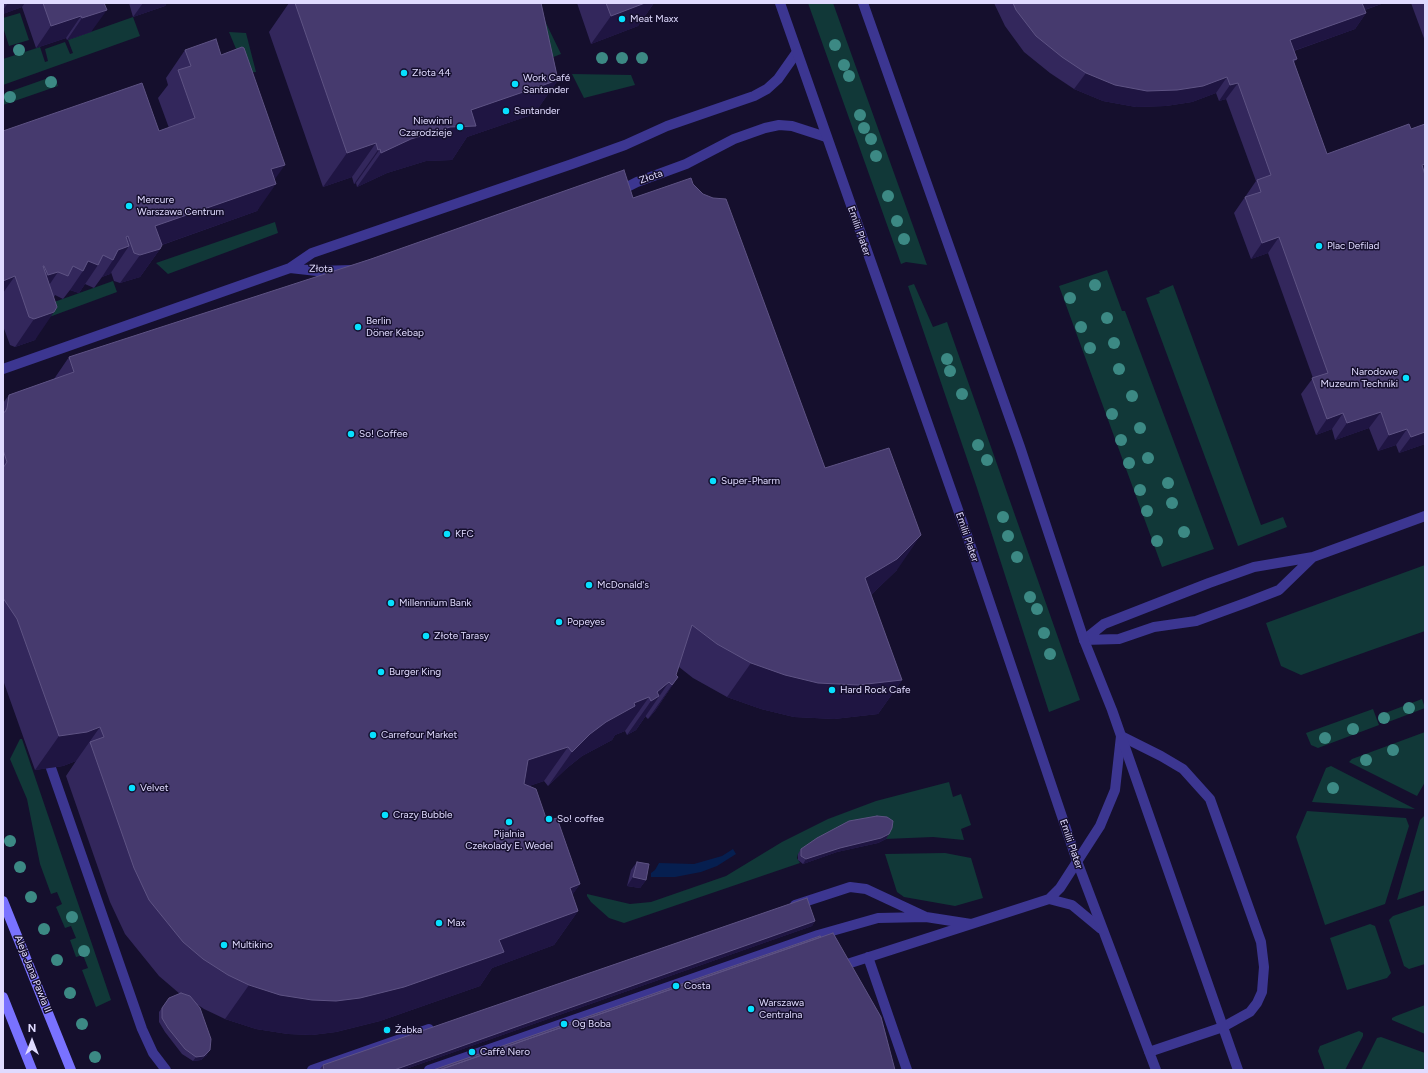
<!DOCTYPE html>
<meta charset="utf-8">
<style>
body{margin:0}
#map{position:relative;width:1428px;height:1073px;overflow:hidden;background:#150f2d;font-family:Figtree,sans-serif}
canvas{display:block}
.frame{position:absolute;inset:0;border:4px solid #e0dbff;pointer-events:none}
.north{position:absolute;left:12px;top:1021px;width:40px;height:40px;-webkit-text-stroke:3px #150f2d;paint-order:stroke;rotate:0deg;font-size:11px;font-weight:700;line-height:16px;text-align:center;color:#e0dbff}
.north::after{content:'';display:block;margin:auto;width:14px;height:18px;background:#e0dbff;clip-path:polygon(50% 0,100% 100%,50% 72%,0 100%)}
</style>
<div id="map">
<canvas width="1428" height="1073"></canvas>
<div class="frame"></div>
<div class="north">N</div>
</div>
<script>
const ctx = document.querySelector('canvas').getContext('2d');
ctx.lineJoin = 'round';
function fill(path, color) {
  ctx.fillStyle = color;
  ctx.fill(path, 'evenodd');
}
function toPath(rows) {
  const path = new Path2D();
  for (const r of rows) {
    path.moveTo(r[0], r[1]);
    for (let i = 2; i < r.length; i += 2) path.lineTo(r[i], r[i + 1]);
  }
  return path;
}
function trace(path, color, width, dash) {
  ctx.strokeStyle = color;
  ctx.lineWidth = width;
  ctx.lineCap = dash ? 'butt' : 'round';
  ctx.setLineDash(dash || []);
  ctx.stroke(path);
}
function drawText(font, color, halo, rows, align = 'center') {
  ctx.font = font + ' Figtree,sans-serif';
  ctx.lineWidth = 3;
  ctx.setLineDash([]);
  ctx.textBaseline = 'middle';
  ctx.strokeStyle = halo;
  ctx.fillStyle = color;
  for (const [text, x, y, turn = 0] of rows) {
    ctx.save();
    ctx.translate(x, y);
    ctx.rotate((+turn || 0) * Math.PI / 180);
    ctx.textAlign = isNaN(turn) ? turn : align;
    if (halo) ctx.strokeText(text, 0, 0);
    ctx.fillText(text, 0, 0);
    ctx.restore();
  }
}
fill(toPath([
 [808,3,833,3,927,265,906,262,901,264],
 [20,13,29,40,9,46,3,27,3,18],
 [133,17,140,36,3,85,3,59,40,47,45,62,48,61,45,49,65,42,70,54,73,53,68,40],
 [544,19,561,54,543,61],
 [229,32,246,33,256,72,246,73],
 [572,74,631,75,635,85,584,98],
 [54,76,58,86,3,105,3,94],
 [275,222,278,233,168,274,156,263],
 [1107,270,1122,311,1125,311,1214,549,1162,567,1059,286],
 [113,281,117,292,33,323,29,311],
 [914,284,933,327,947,322,1080,700,1049,712,977,488,908,286],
 [1173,285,1261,525,1283,517,1287,527,1238,546,1146,298,1160,293,1159,291],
 [1425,565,1424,573,1425,631,1301,675,1281,666,1266,623],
 [1422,699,1425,708,1383,724,1380,715],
 [1373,709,1379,725,1318,748,1311,745,1306,733],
 [1425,732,1425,782,1417,796,1349,762,1352,759],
 [20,739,22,739,111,1000,96,1007,82,970,88,968,83,955,76,957,70,940,76,938,71,926,65,928,56,907,62,904,57,892,51,894,40,864,27,799,10,759],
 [1331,766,1415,809,1312,802,1326,768],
 [949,782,953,797,961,794,971,825,961,829,964,840,933,837,885,839,886,839,798,854,797,858,800,863,624,923,609,918,591,902,587,896,587,894,630,904,651,902,726,876,782,842,828,819,876,801],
 [1307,811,1406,818,1409,826,1385,904,1325,925,1296,837],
 [1425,815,1425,890,1397,900,1420,820],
 [945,853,971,858,983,898,955,906,904,897,897,892,885,854],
 [1425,905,1425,964,1409,969,1404,966,1389,920,1393,916],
 [1370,924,1375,926,1391,973,1387,978,1347,990,1330,938],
 [1425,1005,1425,1034,1392,1020,1392,1018,1396,1016],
 [1359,1031,1363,1033,1363,1036,1345,1070,1325,1070,1318,1051,1320,1046],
 [1381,1037,1425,1053,1425,1070,1361,1070,1377,1038]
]), '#113838');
fill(toPath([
 [733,849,736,854,717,866,701,872,675,877,651,877,651,873,655,870,659,863,694,864,722,856]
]), '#061f50');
trace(toPath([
 [1084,640,1104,624,1209,583,1254,567,1313,557,1425,516],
 [1084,640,1119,639,1154,627,1196,621,1248,602,1279,590,1313,557],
 [51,768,142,1029,153,1053,166,1070],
 [1049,899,1072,905,1101,929],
 [795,905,850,887,866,889,926,917],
 [868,957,907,1070],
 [838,967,1049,899,1060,888,1100,826,1115,790,1121,736,1161,756,1183,769,1210,799,1261,942,1264,967,1262,992,1257,1003,1250,1012,1223,1027],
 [312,1070,429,1029],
 [429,1070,818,935,878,918,926,917,971,924]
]), '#3c3691', 10);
trace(toPath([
 [617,192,637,182,686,164,734,139,765,128,779,125,792,126,826,137],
 [290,268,317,271,352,270],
 [3,369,290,268,312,253,572,164,625,145,667,126,754,96,767,89,778,79,797,52]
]), '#3c3691', 10);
trace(toPath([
 [780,3,969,541,1077,861,1156,1070],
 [863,3,1020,447,1084,640,1112,710,1238,1070],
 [1149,1052,1223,1027]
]), '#3c3691', 10);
trace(toPath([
 [3,901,71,1070],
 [3,997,32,1070]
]), '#7972ff', 10);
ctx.fillStyle = '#3c8984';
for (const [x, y] of [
 [835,45],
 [19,50],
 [602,58],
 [622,58],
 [642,58],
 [844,65],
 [849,76],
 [51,82],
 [10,97],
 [860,115],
 [864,128],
 [871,139],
 [876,156],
 [888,196],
 [897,221],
 [904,239],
 [1095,285],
 [1070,298],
 [1107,318],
 [1081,327],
 [1114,343],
 [1090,348],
 [947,359],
 [1119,369],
 [950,371],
 [962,394],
 [1132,396],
 [1112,414],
 [1140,428],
 [1121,440],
 [978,445],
 [1148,458],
 [987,460],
 [1129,463],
 [1168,483],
 [1140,490],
 [1172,503],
 [1147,511],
 [1003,517],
 [1184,532],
 [1008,536],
 [1157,541],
 [1017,557],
 [1030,597],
 [1037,609],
 [1044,633],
 [1050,654],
 [1409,708],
 [1384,718],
 [1353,729],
 [1325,738],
 [1393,750],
 [1366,760],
 [1333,788],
 [10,841],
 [20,867],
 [31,897],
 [72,917],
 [44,929],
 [84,951],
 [57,960],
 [70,993],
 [82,1024],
 [95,1057]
]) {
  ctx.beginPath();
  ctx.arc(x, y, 6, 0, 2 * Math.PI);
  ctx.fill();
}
fill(toPath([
 [3,3,104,3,91,32,67,40,66,38,36,48,22,7,3,14],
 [129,3,167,3,165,6,133,17],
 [289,3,541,3,558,80,534,114,467,137,452,160,426,161,387,173,357,187,356,183,354,184,352,177,323,187,269,32],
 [577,3,654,3,638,26,591,44],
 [994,3,1384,3,1365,10,1366,13,1355,29,1294,51,1297,59,1294,62,1425,444,1399,453,1396,445,1378,451,1369,428,1335,440,1332,429,1316,435,1301,394,1313,378,1268,253,1251,259,1234,213,1256,181,1226,99,1219,101,1216,93,1192,102,1166,106,1136,107,1103,101,1074,89,1050,73,1024,52,1005,26],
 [1411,3,1425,3,1425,41],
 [185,50,221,55,275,179,257,211,162,245,160,249,140,277,120,283,114,281,111,272,110,274,102,277,94,288,85,284,79,293,70,290,63,299,55,295,35,340,15,347,10,345,3,326,3,131,159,131,169,128,158,98,168,85,166,78],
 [693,184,825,468,897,570,873,593,871,595,902,680,878,714,834,719,794,717,761,709,727,697,693,678,679,667,676,675,678,677,655,711,648,719,645,716,645,717,636,730,627,735,625,731,615,735,612,740,582,756,567,768,548,786,544,781,529,786,580,884,572,895,578,911,554,945,492,968,480,986,380,1021,336,1032,312,1035,288,1034,256,1029,225,1019,204,1009,198,1005,207,1055,201,1060,193,1061,182,1054,165,1032,159,1022,159,1012,169,998,180,994,159,976,125,934,110,902,66,776,76,761,63,766,35,770,3,680,3,403,9,395,54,379,69,357,633,198],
 [889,834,886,839,878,843,837,852,803,864,798,860,798,854,801,849],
 [637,862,646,880,640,888,627,886,631,870],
 [815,921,812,926,403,1070,320,1070,320,1069,323,1065]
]), '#33275c');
fill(toPath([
 [8,3,25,3,22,7,3,14,3,10],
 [143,3,167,3,165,6,133,17],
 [645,3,654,3,638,26,591,44,611,16],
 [1358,3,1384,3,1350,15],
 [107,10,91,32,67,40,82,18],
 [1366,13,1355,29,1279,56,1290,40],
 [81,16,66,38,36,48,51,26],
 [1086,73,1227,77,1216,93,1192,102,1166,106,1136,107,1103,101,1074,89],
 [558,80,534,114,467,137,452,160,426,161,387,173,357,187,381,153,411,139,437,131,471,110],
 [1238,83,1226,99,1219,101,1230,85],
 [376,143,352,177,323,187,347,153],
 [380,149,356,183,354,184,378,150],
 [1425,164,1425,176,1422,165],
 [285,165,270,186,276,184,257,211,136,254,155,226,271,169],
 [1279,237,1268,253,1251,259,1262,243],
 [129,246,110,274,102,277,113,260,118,250],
 [160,249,140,277,120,283,140,255],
 [88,261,98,265,79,293,70,290,83,271],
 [58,272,39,300,28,303,48,275],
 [15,276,3,293,3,281],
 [54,312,35,340,15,347,34,319],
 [1381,412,1369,428,1335,440,1347,423],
 [1343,413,1332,429,1316,435,1327,419],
 [1407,429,1396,445,1378,451,1389,435],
 [1425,432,1425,444,1399,453,1411,437],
 [921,535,897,570,873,593,841,612,865,578],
 [751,663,902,680,878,714,834,719,794,717,761,709,727,697],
 [678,677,655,711,648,719,672,685],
 [669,682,636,730,627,735,651,701,657,692],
 [649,697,625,731,615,735,612,740,582,756,567,768,548,786,572,752,590,734,606,722,634,703],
 [100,727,76,761,63,766,35,770,59,736],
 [568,747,544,781,505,794,528,760],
 [889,834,886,839,878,843,837,852,803,864,806,859,840,848],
 [633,877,646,880,640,888,627,886],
 [580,884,556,918,570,888],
 [578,911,554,945,492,968,480,986,380,1021,336,1032,312,1035,288,1034,256,1029,225,1019,249,985,499,940],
 [815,921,812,926,403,1070,394,1070],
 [210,1050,207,1055,201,1060,193,1061,196,1057]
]), '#1f1542');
const building = toPath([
 [43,3,104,3,107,10,82,18,81,16,51,26,43,3],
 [295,3,541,3,558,80,471,110,476,126,450,127,411,139,381,153,380,149,378,150,376,143,347,153,295,3],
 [606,3,645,3,611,16,606,3],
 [1013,3,1362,3,1366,13,1290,40,1297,59,1293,60,1327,154,1409,124,1411,129,1425,124,1425,164,1422,165,1425,175,1425,432,1411,437,1407,429,1389,435,1381,412,1347,423,1343,413,1327,419,1312,378,1328,373,1279,237,1262,243,1245,197,1261,192,1257,180,1271,175,1238,83,1230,85,1227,77,1203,86,1177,90,1147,91,1115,85,1086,73,1062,57,1036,36,1016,10,1013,3],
 [216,39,221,55,242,47,244,48,285,165,271,169,276,184,155,226,162,245,160,249,140,255,134,253,128,236,126,237,129,246,118,250,113,260,103,255,98,265,88,261,83,271,73,266,68,276,58,272,48,275,44,266,43,266,57,307,54,312,34,319,29,317,15,276,3,281,3,131,142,83,159,131,195,118,178,70,191,66,185,50,216,39],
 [624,170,633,198,691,178,693,184,703,194,713,198,726,199,825,468,889,448,921,535,897,559,865,578,902,680,858,685,818,683,785,675,751,663,717,644,692,625,676,675,678,677,672,685,669,682,657,692,659,696,651,701,649,697,634,703,635,706,606,722,590,734,572,752,568,747,528,760,524,784,536,789,547,821,557,818,580,884,570,888,578,911,499,940,504,952,404,987,360,998,336,1001,312,1000,280,995,249,985,228,975,203,959,183,942,149,900,134,868,90,742,104,737,100,727,87,732,59,736,17,619,3,598,3,468,7,462,3,450,3,412,5,412,7,408,9,395,74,372,69,357,371,259,624,170],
 [877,816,887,817,893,821,892,828,889,834,881,838,840,848,806,859,801,856,801,849,817,838,849,821,877,816],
 [637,862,649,864,646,880,633,877,637,862],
 [807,898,815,921,394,1070,324,1070,323,1065,807,898],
 [833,933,881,1017,895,1070,439,1070,833,933],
 [820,936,821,937,439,1070,433,1070,820,936],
 [181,993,190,996,200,1008,211,1039,210,1050,204,1056,196,1057,185,1049,168,1028,162,1018,162,1008,169,998,181,993]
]);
fill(building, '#463a6e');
trace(building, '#5e5384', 1);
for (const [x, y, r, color] of [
 [622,19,4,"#07e0ff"],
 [404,73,4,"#07e0ff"],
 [515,84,4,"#07e0ff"],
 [506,111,4,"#07e0ff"],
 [460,127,4,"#07e0ff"],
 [129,206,4,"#07e0ff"],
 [1319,246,4,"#07e0ff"],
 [358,327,4,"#07e0ff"],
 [1406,378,4,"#07e0ff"],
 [351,434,4,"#07e0ff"],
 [713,481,4,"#07e0ff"],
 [447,534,4,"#07e0ff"],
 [589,585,4,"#07e0ff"],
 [391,603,4,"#07e0ff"],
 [559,622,4,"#07e0ff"],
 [426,636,4,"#07e0ff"],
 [381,672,4,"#07e0ff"],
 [832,690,4,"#07e0ff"],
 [373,735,4,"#07e0ff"],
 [132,788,4,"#07e0ff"],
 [385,815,4,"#07e0ff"],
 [549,819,4,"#07e0ff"],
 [509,822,4,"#07e0ff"],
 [439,923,4,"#07e0ff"],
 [224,945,4,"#07e0ff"],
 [676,986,4,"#07e0ff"],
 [751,1009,4,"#07e0ff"],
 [564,1024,4,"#07e0ff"],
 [387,1030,4,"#07e0ff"],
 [472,1052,4,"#07e0ff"]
]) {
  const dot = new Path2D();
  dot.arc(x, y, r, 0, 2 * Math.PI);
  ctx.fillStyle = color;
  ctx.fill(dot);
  trace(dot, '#150f2d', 1.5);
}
drawText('10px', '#e0dbff', '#150f2d', [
 ["Meat Maxx",630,19],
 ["Złota 44",412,73],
 ["Work Café",523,78],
 ["Santander",523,90],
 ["Santander",514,111],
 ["Niewinni",452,121,"right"],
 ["Czarodzieje",452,133,"right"],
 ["Mercure",137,200],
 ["Warszawa Centrum",137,212],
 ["Plac Defilad",1327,246],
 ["Berlin",366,321],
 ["Döner Kebap",366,333],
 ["Narodowe",1398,372,"right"],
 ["Muzeum Techniki",1398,384,"right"],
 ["So! Coffee",359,434],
 ["Super-Pharm",721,481],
 ["KFC",455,534],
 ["McDonald's",597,585],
 ["Millennium Bank",399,603],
 ["Popeyes",567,622],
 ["Złote Tarasy",434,636],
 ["Burger King",389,672],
 ["Hard Rock Cafe",840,690],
 ["Carrefour Market",381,735],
 ["Velvet",140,788],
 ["Crazy Bubble",393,815],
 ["So! coffee",557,819],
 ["Pijalnia",509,834,"center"],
 ["Czekolady E. Wedel",509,846,"center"],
 ["Max",447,923],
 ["Multikino",232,945],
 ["Costa",684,986],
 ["Warszawa",759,1003],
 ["Centralna",759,1015],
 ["Og Boba",572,1024],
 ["Żabka",395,1030],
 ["Caffè Nero",480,1052]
], 'left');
drawText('10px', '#e0dbff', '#150f2d', [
 ["Złota",651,177,-20],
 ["Emilii Plater",859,231,71],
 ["Złota",321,269,1],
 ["Emilii Plater",967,537,71],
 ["Emilii Plater",1071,844,71],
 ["Aleja Jana Pawła II",33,974,68]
]);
</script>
